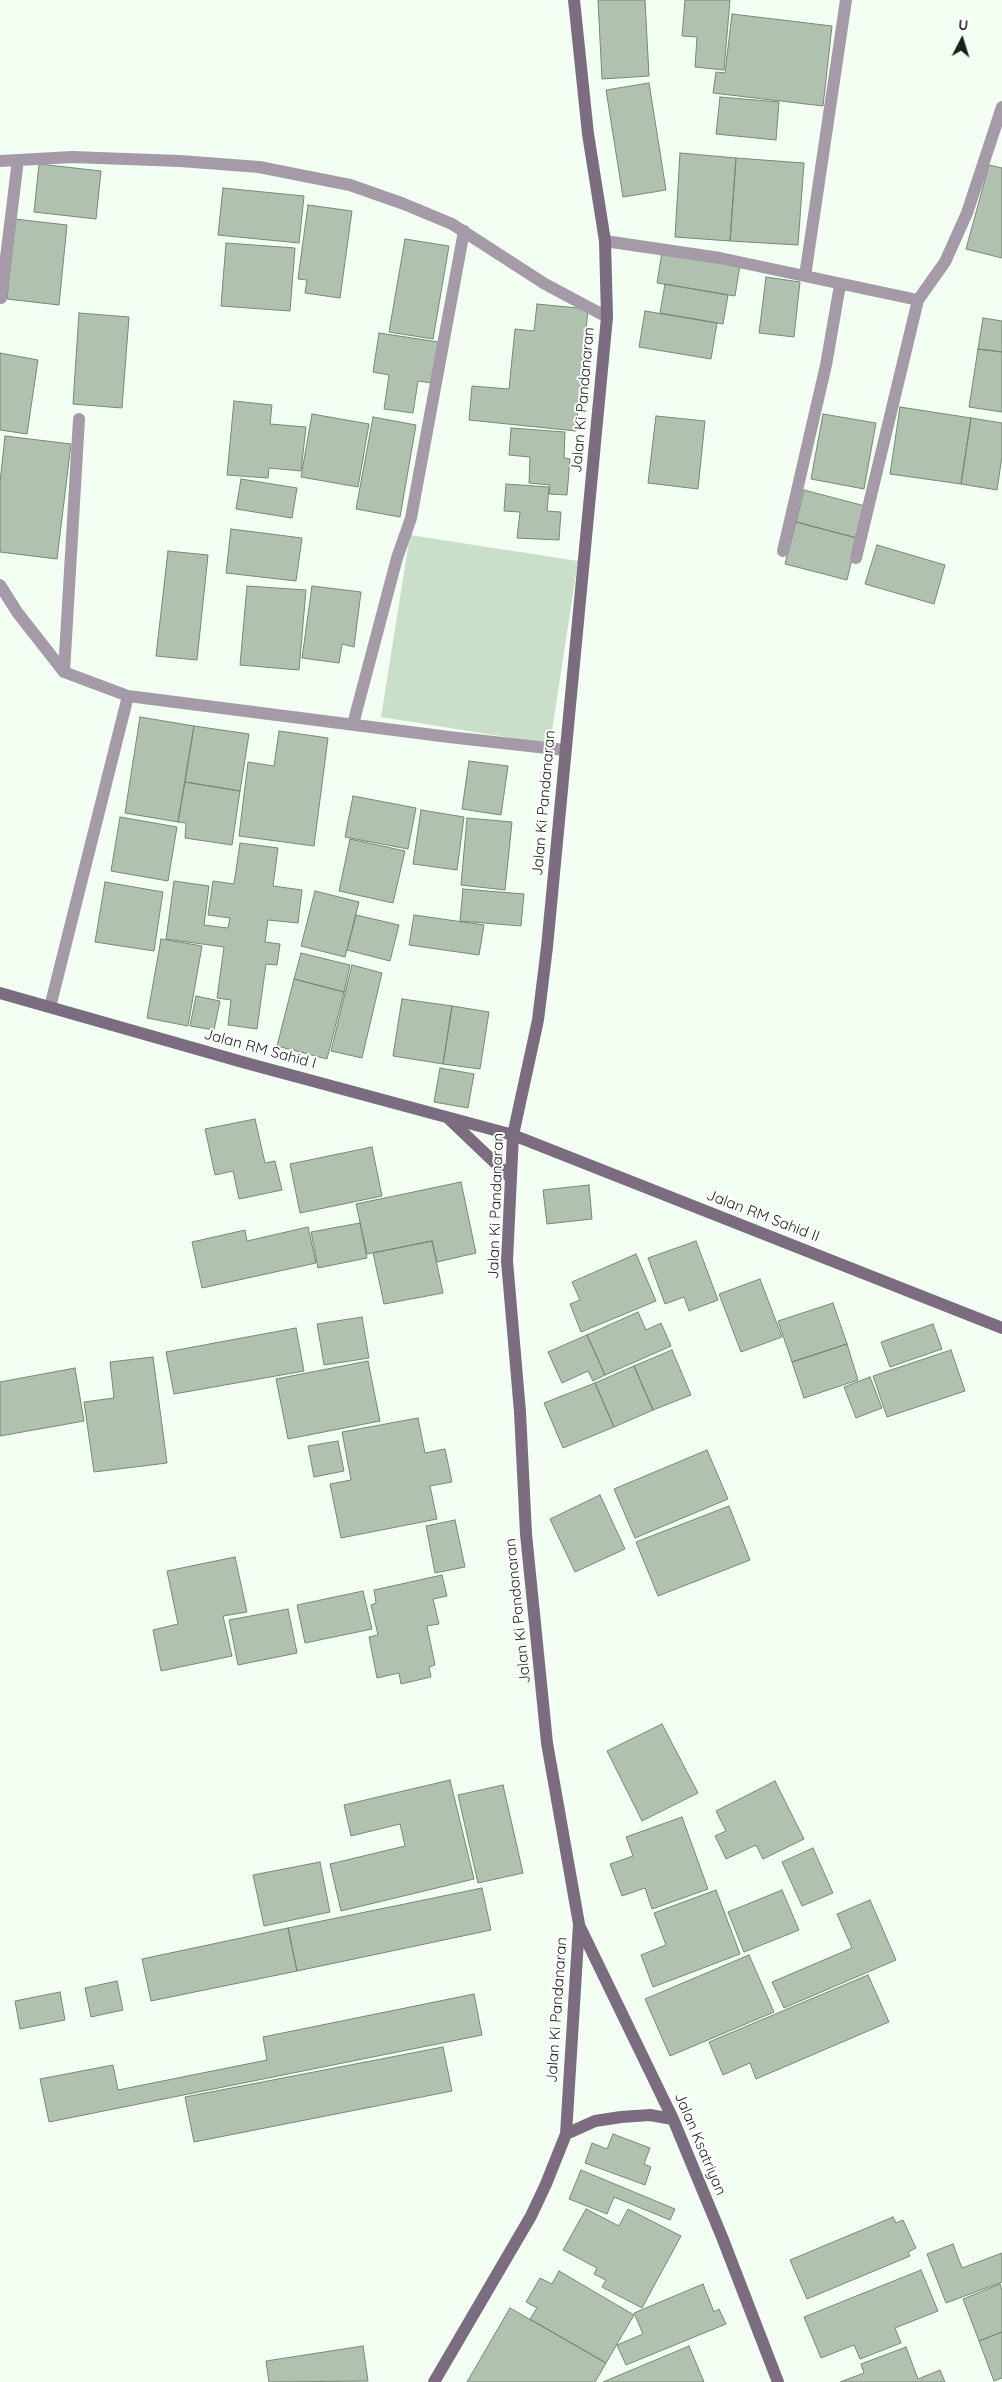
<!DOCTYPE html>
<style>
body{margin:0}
#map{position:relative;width:1002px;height:2382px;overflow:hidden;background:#f3fff3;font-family:Quicksand,sans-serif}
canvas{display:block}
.north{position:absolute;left:937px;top:15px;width:50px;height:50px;-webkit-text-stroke:4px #fff;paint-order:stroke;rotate:5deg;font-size:14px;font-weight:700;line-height:20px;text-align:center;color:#1a211a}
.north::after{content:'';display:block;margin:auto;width:18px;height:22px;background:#1a211a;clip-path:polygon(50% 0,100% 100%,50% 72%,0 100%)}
</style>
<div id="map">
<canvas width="1002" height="2382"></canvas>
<div class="north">U</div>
</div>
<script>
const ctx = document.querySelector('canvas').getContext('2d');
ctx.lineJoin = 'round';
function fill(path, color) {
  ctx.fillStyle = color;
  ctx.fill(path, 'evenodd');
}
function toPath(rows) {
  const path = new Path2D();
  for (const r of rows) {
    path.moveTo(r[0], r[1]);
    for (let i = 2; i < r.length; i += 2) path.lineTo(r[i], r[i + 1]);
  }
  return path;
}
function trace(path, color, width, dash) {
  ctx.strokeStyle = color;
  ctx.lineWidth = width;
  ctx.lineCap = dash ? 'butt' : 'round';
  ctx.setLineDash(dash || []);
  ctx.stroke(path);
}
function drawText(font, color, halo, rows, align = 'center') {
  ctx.font = font + ' Quicksand,sans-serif';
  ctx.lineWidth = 4;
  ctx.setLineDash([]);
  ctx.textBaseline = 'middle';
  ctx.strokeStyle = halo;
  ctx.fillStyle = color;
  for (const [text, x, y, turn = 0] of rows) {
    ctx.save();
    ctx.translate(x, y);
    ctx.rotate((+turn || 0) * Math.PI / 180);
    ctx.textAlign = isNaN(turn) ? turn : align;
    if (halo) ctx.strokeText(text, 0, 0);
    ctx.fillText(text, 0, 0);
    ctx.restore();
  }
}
fill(toPath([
 [410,535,578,561,550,744,381,717]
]), '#cadfc9');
const building = toPath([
 [598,0,645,0,649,76,602,79,598,0],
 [685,0,730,0,724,70,695,67,697,37,682,36,685,0],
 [732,14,832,26,823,106,713,93,716,72,725,73,732,14],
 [649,83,666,190,623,197,606,90,649,83],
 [720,97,779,102,776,140,716,134,720,97],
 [680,153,736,158,730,241,675,237,680,153],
 [736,158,804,163,798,245,730,241,736,158],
 [39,164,101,171,96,219,34,212,39,164],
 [989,165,1002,168,1002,258,966,249,989,165],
 [223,188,304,196,299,243,218,235,223,188],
 [308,205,352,211,340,298,305,293,307,280,298,279,308,205],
 [15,219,67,225,59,305,7,299,15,219],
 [405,239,449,246,433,339,389,332,405,239],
 [226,243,295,248,290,311,221,306,226,243],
 [662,252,740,265,735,296,657,283,662,252],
 [766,277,800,282,794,337,759,333,766,277],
 [665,284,728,295,723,324,660,313,665,284],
 [537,304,588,309,576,431,469,420,472,386,509,389,515,329,534,331,537,304],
 [645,311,717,323,711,359,639,347,645,311],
 [79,313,129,317,122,408,73,404,79,313],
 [983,318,1002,321,1002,352,978,349,983,318],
 [379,333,438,342,432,383,418,381,413,413,384,409,389,375,373,372,379,333],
 [978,349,1002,352,1002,412,969,407,978,349],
 [0,353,38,360,27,434,0,430,0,353],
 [234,401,272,405,270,424,306,427,301,471,269,468,268,478,227,475,234,401],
 [900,407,971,418,961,484,890,474,900,407],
 [312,414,369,424,358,487,301,477,312,414],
 [823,414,876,423,864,489,811,479,823,414],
 [656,416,705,421,698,489,648,483,656,416],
 [373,417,416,425,400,517,356,509,373,417],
 [971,418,1002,423,1002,456,997,490,961,484,971,418],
 [511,428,565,432,564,458,570,459,567,495,549,494,550,485,529,483,530,457,509,455,511,428],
 [5,436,71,444,57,559,0,552,0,482,5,436],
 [241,479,297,488,292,518,236,509,241,479],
 [506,484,549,487,547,511,561,512,559,540,517,538,520,512,504,511,506,484],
 [804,490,865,506,857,538,796,522,804,490],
 [796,522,857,538,847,580,785,564,796,522],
 [231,529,302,538,296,581,226,573,231,529],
 [877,545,945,565,934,604,865,584,877,545],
 [168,551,208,555,197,660,156,656,168,551],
 [247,586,306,590,299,670,240,665,247,586],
 [312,586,361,592,354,647,342,644,339,663,302,658,312,586],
 [140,717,194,726,178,822,125,813,140,717],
 [194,726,249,734,240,791,185,782,194,726],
 [279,731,328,738,314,846,239,836,248,762,274,766,279,731],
 [469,761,508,766,501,815,462,809,469,761],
 [185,782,240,791,232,845,185,838,186,823,178,822,185,782],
 [353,796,416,808,408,849,345,837,353,796],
 [421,810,464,817,457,870,413,864,421,810],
 [120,817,177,827,168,881,111,871,120,817],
 [467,818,512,822,505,890,461,885,467,818],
 [350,839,405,851,393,903,339,891,350,839],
 [240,843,278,848,273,886,302,890,298,923,268,920,265,942,280,944,277,965,266,964,257,1029,228,1025,231,1000,217,998,224,947,166,939,174,881,209,886,204,925,228,928,230,918,208,915,213,881,234,884,240,843],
 [105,882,163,892,154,951,95,942,105,882],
 [463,889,524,894,521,926,460,921,463,889],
 [315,891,359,902,345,957,301,946,315,891],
 [356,915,399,925,390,961,347,950,356,915],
 [414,915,484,925,479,955,409,945,414,915],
 [161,939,202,946,188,1026,147,1018,161,939],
 [301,953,350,965,344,992,294,979,301,953],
 [352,965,382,973,362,1058,331,1051,352,965],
 [294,979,344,992,327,1059,277,1046,294,979],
 [196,996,220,1001,214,1030,190,1026,196,996],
 [402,999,452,1006,443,1064,393,1056,402,999],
 [452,1006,489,1012,480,1069,443,1064,452,1006],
 [440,1068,474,1074,468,1108,434,1102,440,1068],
 [255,1119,265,1163,275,1161,282,1190,239,1199,233,1171,215,1175,205,1129,255,1119],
 [372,1147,382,1196,300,1213,290,1164,372,1147],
 [461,1182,476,1253,437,1262,432,1241,367,1254,356,1204,461,1182],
 [589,1185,592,1219,547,1224,543,1190,589,1185],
 [360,1223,367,1258,318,1268,311,1232,360,1223],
 [308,1227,316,1263,202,1288,192,1242,245,1230,247,1241,308,1227],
 [432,1241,443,1293,384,1304,373,1253,432,1241],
 [696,1241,718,1300,689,1311,684,1297,665,1304,648,1258,696,1241],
 [636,1254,656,1301,581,1332,570,1304,580,1300,572,1282,636,1254],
 [760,1279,782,1337,741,1352,719,1294,760,1279],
 [833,1303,847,1344,792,1362,778,1321,833,1303],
 [638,1312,646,1330,661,1323,671,1346,605,1375,587,1335,638,1312],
 [362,1317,369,1358,324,1365,317,1324,362,1317],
 [933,1324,942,1349,890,1367,881,1342,933,1324],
 [296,1328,304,1371,174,1394,166,1352,296,1328],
 [587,1335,605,1375,593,1381,588,1371,562,1383,548,1352,587,1335],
 [847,1344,858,1380,804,1398,792,1362,847,1344],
 [672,1350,691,1395,653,1410,634,1366,672,1350],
 [951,1350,965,1391,887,1417,873,1376,951,1350],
 [153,1357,167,1463,94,1472,84,1402,114,1398,110,1362,153,1357],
 [368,1361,380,1421,288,1439,276,1379,368,1361],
 [634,1366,653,1410,614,1427,595,1383,634,1366],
 [75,1368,84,1421,0,1436,0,1382,75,1368],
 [870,1377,882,1408,856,1418,844,1387,870,1377],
 [595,1383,614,1427,563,1448,544,1403,595,1383],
 [418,1418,425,1453,445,1449,452,1482,430,1486,437,1519,341,1538,330,1484,351,1480,342,1432,418,1418],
 [338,1441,344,1471,314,1477,308,1446,338,1441],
 [707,1450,728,1499,635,1538,614,1489,707,1450],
 [600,1495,625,1549,575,1572,550,1519,600,1495],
 [729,1506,750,1560,658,1596,636,1542,729,1506],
 [455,1520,465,1567,435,1573,426,1526,455,1520],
 [235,1557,247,1612,223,1616,232,1656,161,1671,153,1630,178,1624,167,1571,235,1557],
 [442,1575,447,1596,433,1599,439,1624,427,1626,435,1665,429,1667,431,1677,401,1684,399,1673,377,1678,369,1637,378,1635,371,1605,376,1603,374,1590,442,1575],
 [363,1591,372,1629,305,1643,297,1605,363,1591],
 [288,1609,297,1653,238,1665,229,1620,288,1609],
 [662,1724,698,1793,642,1821,607,1751,662,1724],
 [450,1780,474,1879,341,1911,330,1864,405,1846,400,1824,351,1836,344,1805,450,1780],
 [775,1781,804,1839,763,1859,756,1845,726,1859,715,1836,726,1831,716,1811,775,1781],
 [503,1785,523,1873,478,1883,458,1795,503,1785],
 [682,1817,708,1889,652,1909,645,1888,622,1896,610,1864,633,1856,626,1837,682,1817],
 [813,1848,833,1893,802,1906,782,1862,813,1848],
 [320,1862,330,1912,264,1926,253,1875,320,1862],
 [482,1888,491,1930,297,1971,288,1928,482,1888],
 [716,1890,740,1954,653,1987,641,1955,666,1945,654,1913,716,1890],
 [782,1890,799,1930,744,1952,728,1912,782,1890],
 [870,1900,896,1960,784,2008,772,1982,852,1948,837,1914,870,1900],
 [288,1928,297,1971,151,2001,142,1959,288,1928],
 [749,1955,774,2012,670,2056,645,1999,749,1955],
 [868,1975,889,2022,756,2079,750,2063,723,2075,709,2042,868,1975],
 [117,1981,123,2010,91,2017,85,1988,117,1981],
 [60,1992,65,2020,20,2029,15,2001,60,1992],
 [474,1994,482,2035,49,2122,40,2079,113,2065,118,2090,267,2060,263,2037,474,1994],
 [443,2047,452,2091,194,2142,185,2097,443,2047],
 [613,2134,650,2148,644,2164,651,2167,645,2185,585,2163,592,2143,607,2149,613,2134],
 [581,2170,675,2209,670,2220,614,2197,607,2214,569,2199,581,2170],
 [586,2209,619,2226,628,2209,681,2236,642,2308,602,2287,606,2280,594,2274,597,2268,563,2250,586,2209],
 [893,2217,896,2223,903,2220,916,2248,908,2252,910,2256,807,2299,790,2260,893,2217],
 [953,2244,962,2268,1002,2253,1002,2282,946,2303,927,2254,953,2244],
 [921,2270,938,2311,895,2328,901,2343,860,2359,854,2345,821,2358,804,2317,921,2270],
 [559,2271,634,2315,606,2363,530,2319,537,2308,526,2302,540,2278,552,2284,559,2271],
 [703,2284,714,2312,719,2309,726,2324,626,2365,617,2345,643,2334,634,2313,703,2284],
 [1000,2284,1002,2290,1002,2332,979,2341,963,2299,1000,2284],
 [510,2308,606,2363,595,2382,467,2382,510,2308],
 [1002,2332,1002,2378,994,2381,979,2341,1002,2332],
 [363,2346,368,2381,269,2382,266,2361,363,2346],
 [689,2346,704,2382,603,2382,689,2346],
 [906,2347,918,2379,940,2370,945,2382,840,2382,864,2373,861,2364,906,2347]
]);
fill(building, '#b0c2af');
trace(building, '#778876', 1);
trace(toPath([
 [0,161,72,157,180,161,259,167,350,185,404,204,452,224,545,284,607,317],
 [605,241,720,258,918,300,945,262,967,213,1002,107],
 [805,276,846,0],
 [1,298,18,160],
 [783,551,826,365,840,285],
 [856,558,918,300],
 [0,585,17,612,64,672,128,696,449,737,565,750],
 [64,672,79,419],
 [353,724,397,558,411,518,464,231],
 [50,1007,128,696]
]), '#a49aa8', 12);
trace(toPath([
 [0,993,246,1063,513,1135,1002,1328],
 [449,1119,511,1178],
 [580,1927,673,2119,722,2237,778,2382],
 [566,2134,595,2121,621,2117,650,2115,673,2119],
 [434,2382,531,2216,546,2184,566,2134,579,1924,547,1743,526,1534,520,1412,507,1261,513,1135,538,1020,547,947,607,317,605,241,588,134,574,0]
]), '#7b6c80', 12);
drawText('15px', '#1a211a', '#fff', [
 ["Jalan Ki Pandanaran",583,400,-85],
 ["Jalan Ki Pandanaran",544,803,-85],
 ["Jalan RM Sahid I",260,1049,15],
 ["Jalan Ki Pandanaran",496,1206,-88],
 ["Jalan RM Sahid II",763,1216,21],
 ["Jalan Ki Pandanaran",518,1611,-96],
 ["Jalan Ki Pandanaran",557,2010,-86],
 ["Jalan Ksatriyan",700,2144,67]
]);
</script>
